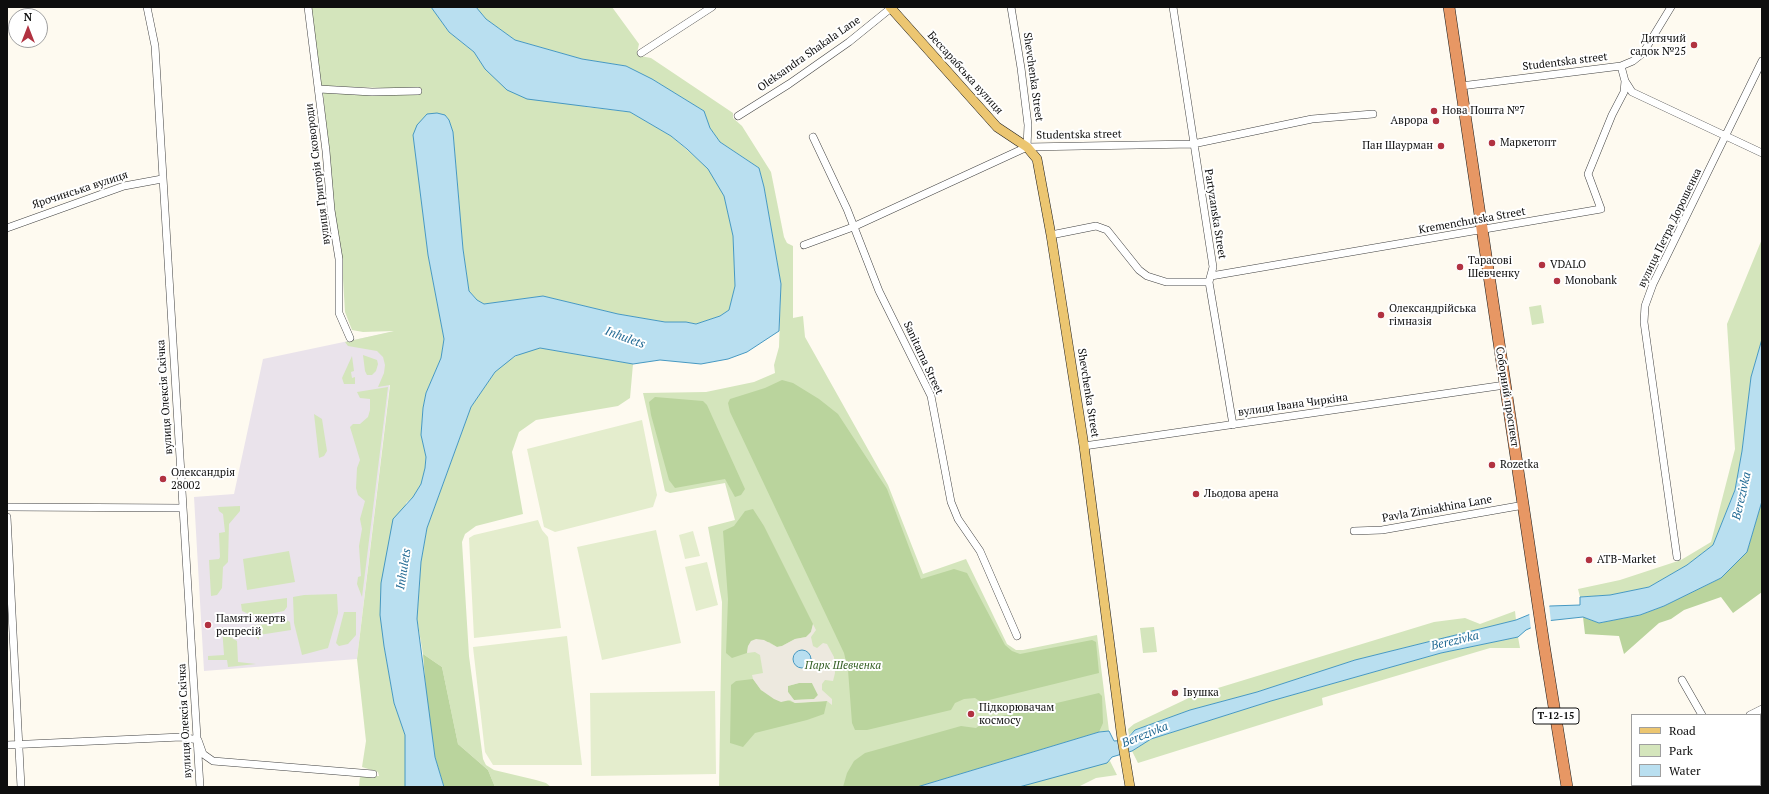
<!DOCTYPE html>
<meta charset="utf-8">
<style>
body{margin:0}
#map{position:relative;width:1769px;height:794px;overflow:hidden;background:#fefaf0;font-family:"PT Serif",serif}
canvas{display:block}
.frame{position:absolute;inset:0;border:8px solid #0e0e0e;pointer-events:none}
.legend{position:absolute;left:1631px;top:714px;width:130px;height:72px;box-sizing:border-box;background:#fff;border:1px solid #9f9f9f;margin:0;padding:5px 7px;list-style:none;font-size:12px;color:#0e0e0e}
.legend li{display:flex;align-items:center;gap:8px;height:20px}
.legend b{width:20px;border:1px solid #9f9f9f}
.north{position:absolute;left:8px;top:8px;width:40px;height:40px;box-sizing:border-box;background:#fff;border:1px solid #9f9f9f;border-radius:50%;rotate:0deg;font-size:11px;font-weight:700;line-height:16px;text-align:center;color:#0e0e0e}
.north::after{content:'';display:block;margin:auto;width:14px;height:18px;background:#b13241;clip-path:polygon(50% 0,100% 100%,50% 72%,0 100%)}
</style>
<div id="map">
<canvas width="1769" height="794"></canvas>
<div class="frame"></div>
<ul class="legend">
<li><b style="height:5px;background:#ecc671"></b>Road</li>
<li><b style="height:11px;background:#d4e5bc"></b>Park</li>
<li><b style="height:11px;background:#b9dff0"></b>Water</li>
</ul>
<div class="north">N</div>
</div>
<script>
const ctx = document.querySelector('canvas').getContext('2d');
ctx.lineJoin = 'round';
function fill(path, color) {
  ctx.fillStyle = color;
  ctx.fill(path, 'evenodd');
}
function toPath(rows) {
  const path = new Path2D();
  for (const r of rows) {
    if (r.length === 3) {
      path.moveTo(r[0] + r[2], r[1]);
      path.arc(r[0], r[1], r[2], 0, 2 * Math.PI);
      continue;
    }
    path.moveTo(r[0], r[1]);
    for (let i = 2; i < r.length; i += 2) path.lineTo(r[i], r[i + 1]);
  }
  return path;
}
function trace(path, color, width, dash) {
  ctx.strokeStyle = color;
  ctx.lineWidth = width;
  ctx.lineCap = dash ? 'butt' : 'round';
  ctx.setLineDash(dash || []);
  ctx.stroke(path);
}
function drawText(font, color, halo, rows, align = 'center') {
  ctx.font = font + ' "PT Serif",serif';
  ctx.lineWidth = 4;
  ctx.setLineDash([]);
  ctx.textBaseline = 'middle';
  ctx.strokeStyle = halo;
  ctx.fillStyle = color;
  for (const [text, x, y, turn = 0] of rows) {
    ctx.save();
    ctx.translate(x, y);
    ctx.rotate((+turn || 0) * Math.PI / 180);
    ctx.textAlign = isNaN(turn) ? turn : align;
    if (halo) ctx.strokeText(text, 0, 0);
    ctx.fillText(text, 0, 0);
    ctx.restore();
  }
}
fill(toPath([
 [396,331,357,659,204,671,194,497,234,494,263,359]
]), '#eae3eb');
fill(toPath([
 [311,7,431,7,449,32,474,52,485,69,586,107,630,112,671,136,708,168,724,195,733,236,735,286,729,310,720,316,696,324,686,322,665,322,618,314,543,296,484,304,477,300,469,291,463,249,453,132,449,120,445,115,413,135,428,255,444,339,441,358,426,393,423,408,421,435,426,457,425,468,421,484,413,497,406,503,384,646,394,703,405,735,405,787,359,787,360,776,379,776,378,772,362,767,366,741,357,659,390,385,378,387,384,373,385,365,383,357,377,351,348,346,345,342,394,331,363,332,352,330,345,312,342,262,335,215,323,93,385,88,321,86],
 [476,7,612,7,639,44,637,53,640,56,651,58,733,113,733,118,742,126,771,172,784,237,787,243,793,246,793,318,803,316,805,337,888,485,923,574,966,559,1007,644,1016,650,1023,650,1097,635,1109,731,1099,732,1018,755,917,787,719,787,722,602,708,527,735,520,725,483,670,493,665,491,643,393,706,392,754,382,775,373,774,365,779,347,781,284,764,187,759,168,720,142,710,128,704,111,652,79,626,66,582,59,515,40,486,19],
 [1762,239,1762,339,1751,377,1742,451,1735,490,1713,545,1687,565,1649,587,1610,595,1580,597,1578,589,1620,580,1681,560,1711,542,1735,449,1727,324],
 [1541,305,1544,323,1532,325,1529,307],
 [540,348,633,364,630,398,618,406,536,420,519,432,512,452,523,514,476,526,465,534,462,542,469,656,483,759,486,765,494,770,536,780,546,783,551,787,495,787,488,770,458,744,442,667,423,654,417,619,421,562,427,528,471,407,495,372,507,361,528,350],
 [363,355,377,360,378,364,376,371,372,375,367,375,365,371],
 [352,356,354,371,351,372,352,378,355,377,355,384,344,384,342,378],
 [388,387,362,597,357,584,358,577,361,576,359,546,362,529,360,519,365,501,358,495,356,488,357,468,360,460,350,427,353,424,360,424,368,417,370,410,370,399,360,398,357,392],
 [314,414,322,419,327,451,324,456,319,458],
 [240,506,240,511,229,524,228,562,223,567,222,588,217,595,211,596,209,560,219,559,220,557,219,533,225,532,223,514,219,511,218,507],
 [289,551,295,582,247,590,243,559],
 [337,594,338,613,328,648,302,655,294,623,293,597,304,595],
 [287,598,287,607,284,611,255,617,242,611,241,604],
 [1515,611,1516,620,1355,660,1257,692,1190,710,1135,730,1129,735,1128,729,1134,724,1195,695,1434,622,1465,618,1480,624],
 [344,612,356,612,356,635,348,644,339,646,336,643],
 [285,619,290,622,291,630,259,635,259,640,254,635,251,628,255,625,269,624,273,620],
 [222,627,230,631,230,637,237,641,238,662,256,664,228,667,227,660,208,660,208,656,224,655],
 [1154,627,1157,652,1143,653,1140,628],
 [1518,637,1520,648,1490,648,1322,698,1323,705,1138,763,1132,751,1151,739,1271,701,1441,653],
 [1110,761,1117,775,1096,778,1078,787,1019,787]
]), '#d4e5bc');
fill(toPath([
 [782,380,793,383,819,399,838,414,887,489,921,579,954,569,967,573,1005,645,1012,651,1020,654,1092,640,1096,642,1099,673,981,702,975,698,964,699,955,703,951,710,867,730,855,730,852,723,848,670,844,653,730,412,728,403,730,399,765,388],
 [655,397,703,401,707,405,745,489,741,495,735,497,725,479,675,488,669,480,651,415,649,402],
 [1762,501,1762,592,1733,613,1721,597,1684,610,1671,619,1659,623,1624,654,1619,636,1585,634,1583,617,1599,623,1640,615,1664,606,1721,578,1747,552],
 [753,509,764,526,813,624,811,632,806,637,795,639,782,646,777,647,769,642,748,646,747,653,732,658,726,653,728,599,723,531,734,526,745,511],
 [423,654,442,667,458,744,488,770,495,787,444,787,435,757,427,704],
 [753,679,761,690,795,703,827,701,824,714,807,720,755,733,743,747,730,743,731,685,736,681],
 [799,683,812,683,818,695,815,699,794,700,788,692,788,686],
 [1099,693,1102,696,1103,723,1099,732,917,787,843,787,847,773,854,761,865,753,961,726,976,728,989,719]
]), '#bad49d');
fill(toPath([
 [642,420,657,495,653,507,555,532,544,527,527,449],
 [538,520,542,530,548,537,561,628,474,638,469,538,474,535],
 [656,530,681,643,602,660,577,547],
 [693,531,700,556,685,559,679,535],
 [707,562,718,605,696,611,685,567],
 [567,636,582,765,493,765,485,752,473,647],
 [715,691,716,774,591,776,590,693]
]), '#e4edcd');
fill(toPath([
 [813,624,816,630,811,637,813,646,817,648,823,643,827,644,834,657,835,673,833,681,825,680,822,684,822,690,832,699,832,705,827,701,795,703,790,700,781,702,774,699,761,690,753,679,752,675,763,673,760,655,755,652,747,653,748,646,751,641,756,639,764,640,777,647,782,646,795,639,806,637,811,632],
 [799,683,812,683,818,695,814,699,794,700,788,692,788,686]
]), '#ede9df');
const water = toPath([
 [431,7,476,7,486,19,515,40,582,59,626,66,652,79,704,111,710,128,720,142,759,168,764,187,781,284,779,331,747,352,728,359,701,364,660,360,633,364,540,348,515,356,495,372,471,407,427,528,421,562,417,619,435,757,444,787,405,787,405,735,394,703,384,646,380,615,381,583,393,519,413,497,421,484,425,468,426,457,421,435,423,408,426,393,441,358,444,339,428,255,413,135,417,125,427,114,437,113,445,115,449,120,453,132,463,249,469,291,477,300,484,304,543,296,618,314,665,322,686,322,696,324,720,316,729,310,735,286,733,236,724,196,708,169,687,149,671,136,630,112,527,99,507,90,485,69,474,52,449,32,431,7],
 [1762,339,1762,501,1747,552,1721,578,1664,606,1640,615,1599,623,1583,617,1546,621,1526,630,1518,637,1441,653,1271,701,1151,739,1132,751,1112,757,1107,763,1019,787,917,787,1099,732,1109,731,1114,741,1126,740,1135,730,1190,710,1257,692,1355,660,1516,620,1550,606,1580,605,1580,597,1610,595,1649,587,1687,565,1713,545,1735,490,1742,451,1751,377,1762,339],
 [802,659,9]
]);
fill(water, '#b9dff0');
trace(water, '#4698c1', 1);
fill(toPath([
 [1549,604,1551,622,1531,630,1529,612]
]), '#fefaf0');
const minor = toPath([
 [147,7,155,46,200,787],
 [308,7,326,151,331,210,339,259,339,313,350,338],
 [1011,7,1021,68,1028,125,1027,147],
 [1173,7,1213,267,1209,282,1233,425],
 [641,53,712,7],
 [1621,66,1633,61,1643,53,1671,7],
 [1461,86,1621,66,1625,81,1632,92,1762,153],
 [319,89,372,92,418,91],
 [738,116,789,84,849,42,891,8],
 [813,137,847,209,879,291,931,396,951,502,958,519,980,551,1017,636],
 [7,228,124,186,162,179],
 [1051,235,1096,226,1107,230,1139,270,1147,276,1166,282,1209,282],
 [804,245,853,227,1027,147,1193,144,1312,119,1373,114],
 [1211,276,1601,209,1588,174,1612,115,1624,92,1625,81],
 [1084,446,1505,385],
 [7,507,183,508],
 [7,517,21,787],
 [1354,531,1382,530,1524,505],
 [1677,557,1644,322,1645,306,1653,284,1762,61],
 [1682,680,1702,715],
 [1750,715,1762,709],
 [7,745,181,737,198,740,203,754,213,761,373,774],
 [1722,785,1722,787]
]);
const major = toPath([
 [890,7,997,127,1027,147,1037,159,1051,235,1084,446,1122,739,1130,787]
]);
const highway = toPath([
 [1449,7,1544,645,1567,787]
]);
trace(minor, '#414141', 8);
trace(major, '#1f1f1f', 10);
trace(highway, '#1f1f1f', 12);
trace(minor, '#fff', 7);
trace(major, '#ecc671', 9);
trace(highway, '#e79764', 11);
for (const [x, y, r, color] of [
 [1694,45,4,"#b13241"],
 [1434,111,4,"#b13241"],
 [1436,121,4,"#b13241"],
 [1492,143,4,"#b13241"],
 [1441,146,4,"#b13241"],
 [1542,265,4,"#b13241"],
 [1460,267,4,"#b13241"],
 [1557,281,4,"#b13241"],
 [1381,315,4,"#b13241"],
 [1492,465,4,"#b13241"],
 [163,479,4,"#b13241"],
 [1196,494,4,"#b13241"],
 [1589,560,4,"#b13241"],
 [208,625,4,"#b13241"],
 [1175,693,4,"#b13241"],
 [971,714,4,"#b13241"]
]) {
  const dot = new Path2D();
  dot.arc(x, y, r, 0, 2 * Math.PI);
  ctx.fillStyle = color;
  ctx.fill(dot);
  trace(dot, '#fff', 1.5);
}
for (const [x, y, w] of [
 [1556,716,46]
]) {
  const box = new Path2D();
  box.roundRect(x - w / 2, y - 8, w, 16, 3);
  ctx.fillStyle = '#fff';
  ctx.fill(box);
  trace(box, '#0e0e0e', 1);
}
drawText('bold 10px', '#0e0e0e', null, [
 ["Т-12-15",1556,716]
]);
drawText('11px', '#0e0e0e', '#fff', [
 ["Дитячий",1686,39,"right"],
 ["садок №25",1686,52,"right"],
 ["Нова Пошта №7",1442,111],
 ["Аврора",1428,121,"right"],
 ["Маркетопт",1500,143],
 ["Пан Шаурман",1433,146,"right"],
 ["Тарасові",1468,261],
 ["Шевченку",1468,274],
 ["VDALO",1550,265],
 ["Monobank",1565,281],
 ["Олександрійська",1389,309],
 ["гімназія",1389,322],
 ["Rozetka",1500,465],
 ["Олександрія",171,473],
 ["28002",171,486],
 ["Льодова арена",1204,494],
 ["ATB-Market",1597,560],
 ["Памяті жертв",216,619],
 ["репресій",216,632],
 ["Івушка",1183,693],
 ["Підкорювачам",979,708],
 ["космосу",979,721]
], 'left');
drawText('11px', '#0e0e0e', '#fff', [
 ["Oleksandra Shakala Lane",809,54,-35],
 ["Studentska street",1565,62,-7],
 ["Бессарабська вулиця",965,73,48],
 ["Shevchenka Street",1033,77,82],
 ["Studentska street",1079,135,-1],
 ["вулиця Григорія Сковороди",318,174,-97],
 ["Ярочинська вулиця",80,190,-18],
 ["Partyzanska Street",1215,214,81],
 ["Kremenchutska Street",1472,221,-10],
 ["вулиця Петра Дорошенка",1670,228,-64],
 ["Sanitarna Street",923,358,65],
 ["Shevchenka Street",1088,393,81],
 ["вулиця Олексія Скічка",165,397,-94],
 ["Соборний проспект",1507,397,81],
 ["вулиця Івана Чиркіна",1293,405,-8],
 ["Pavla Zimiakhina Lane",1437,509,-10],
 ["вулиця Олексія Скічка",185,721,-93]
]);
drawText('italic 11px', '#345f24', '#fff', [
 ["Парк Шевченка",843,666]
]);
drawText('italic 12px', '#226a94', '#fff', [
 ["Inhulets",625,338,20],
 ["Berezivka",1742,496,-77],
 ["Inhulets",404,569,-81],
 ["Berezivka",1455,641,-13],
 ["Berezivka",1145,735,-22]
]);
</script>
